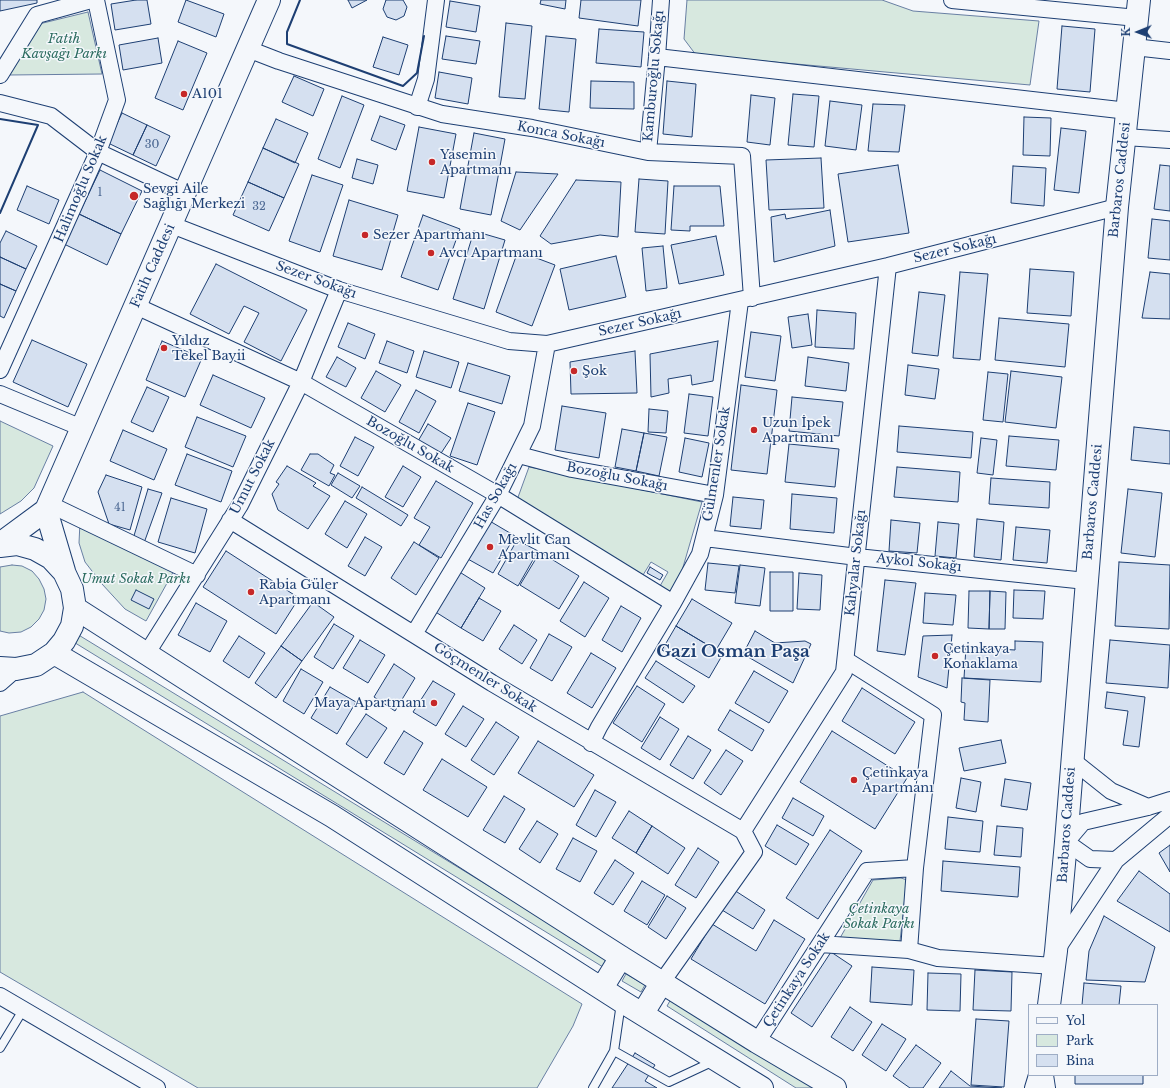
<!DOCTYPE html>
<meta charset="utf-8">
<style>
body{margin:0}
#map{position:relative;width:1170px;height:1088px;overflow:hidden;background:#f4f7fb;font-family:"Libre Baskerville",serif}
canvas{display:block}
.legend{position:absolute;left:1028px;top:1004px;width:130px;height:72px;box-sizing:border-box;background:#f4f7fb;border:1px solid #9eadc5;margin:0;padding:5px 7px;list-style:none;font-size:12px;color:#1d3f73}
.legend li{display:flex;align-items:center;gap:8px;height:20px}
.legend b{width:20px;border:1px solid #9eadc5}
.north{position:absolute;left:1118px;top:12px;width:40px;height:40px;-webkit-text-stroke:3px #f4f7fb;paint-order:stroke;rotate:269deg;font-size:11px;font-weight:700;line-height:16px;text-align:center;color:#1d3f73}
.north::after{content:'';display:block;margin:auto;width:14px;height:18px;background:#1d3f73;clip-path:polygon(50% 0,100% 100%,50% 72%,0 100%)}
</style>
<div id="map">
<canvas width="1170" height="1088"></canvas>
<ul class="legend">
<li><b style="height:5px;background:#f4f7fb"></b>Yol</li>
<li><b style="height:11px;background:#d7e8df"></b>Park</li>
<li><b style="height:11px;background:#d5e0f0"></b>Bina</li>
</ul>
<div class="north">K</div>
</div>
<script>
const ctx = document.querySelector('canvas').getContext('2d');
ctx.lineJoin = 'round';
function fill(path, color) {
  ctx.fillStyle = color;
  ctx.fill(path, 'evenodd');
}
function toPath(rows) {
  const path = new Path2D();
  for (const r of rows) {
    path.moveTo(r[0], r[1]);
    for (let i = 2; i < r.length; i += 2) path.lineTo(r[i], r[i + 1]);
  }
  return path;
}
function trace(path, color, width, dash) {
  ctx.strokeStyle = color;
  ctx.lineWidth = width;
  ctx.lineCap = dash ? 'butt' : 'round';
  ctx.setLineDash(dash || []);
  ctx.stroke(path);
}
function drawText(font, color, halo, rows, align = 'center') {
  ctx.font = font + ' "Libre Baskerville",serif';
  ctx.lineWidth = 3;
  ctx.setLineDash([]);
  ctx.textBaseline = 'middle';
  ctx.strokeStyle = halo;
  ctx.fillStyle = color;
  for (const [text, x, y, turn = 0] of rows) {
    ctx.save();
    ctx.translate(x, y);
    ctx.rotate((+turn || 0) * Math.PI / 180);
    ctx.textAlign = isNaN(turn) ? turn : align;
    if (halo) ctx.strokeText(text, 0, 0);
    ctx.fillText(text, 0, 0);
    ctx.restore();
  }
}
const green = toPath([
 [687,0,882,0,913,11,1039,21,1030,85,696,55,684,39,687,0],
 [88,12,102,74,9,75,39,24,88,12],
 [0,421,53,446,34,488,21,501,0,514,0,421],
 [529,467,702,502,681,574,672,593,660,586,668,572,651,562,643,575,517,500,529,467],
 [80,522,176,567,146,621,125,609,102,584,85,562,79,543,80,522],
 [12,565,22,566,32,571,39,579,44,589,46,599,44,610,39,619,31,627,21,632,9,633,0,631,0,567,12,565],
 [77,634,608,959,603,967,72,641,77,634],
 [83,692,582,1004,573,1026,537,1088,198,1088,0,972,0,716,83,692],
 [901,878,907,880,900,941,840,938,873,880,901,878],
 [626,974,645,985,641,992,622,981,626,974],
 [671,999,815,1088,796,1088,667,1006,671,999]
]);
fill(green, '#d7e8df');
trace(green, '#687fa3', 1);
const building = toPath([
 [0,0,37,0,37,3,0,11,0,0],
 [136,0,147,0,151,24,115,30,111,4,136,0],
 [186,0,224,14,216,37,178,22,186,0],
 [348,0,367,0,352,8,348,0],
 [386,0,403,0,407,7,404,16,396,20,387,17,383,9,386,0],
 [541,0,566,0,565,9,540,4,541,0],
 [581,0,641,0,638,26,579,18,581,0],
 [450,1,480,6,476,32,446,27,450,1],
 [506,23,532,26,525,99,499,97,506,23],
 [1062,26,1095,29,1090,92,1057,89,1062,26],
 [599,29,644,32,641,67,596,63,599,29],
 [446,36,480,41,476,64,442,59,446,36],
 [546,36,576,39,569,112,539,109,546,36],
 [383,37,408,45,399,75,373,67,383,37],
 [158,38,162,63,123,70,119,45,158,38],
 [178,41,207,53,183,110,155,98,178,41],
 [439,72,472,78,468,104,435,98,439,72],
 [294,76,324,89,313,116,282,102,294,76],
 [591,81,634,82,634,109,590,108,591,81],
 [667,81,696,84,692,137,663,134,667,81],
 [793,94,819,96,814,147,788,145,793,94],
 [751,95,775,98,770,145,747,142,751,95],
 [342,96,364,105,340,168,318,159,342,96],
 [830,101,862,105,856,150,825,146,830,101],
 [873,104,905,105,899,152,868,151,873,104],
 [122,113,147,125,133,155,108,143,122,113],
 [380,116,405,125,396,150,371,140,380,116],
 [1024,117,1051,118,1050,156,1023,155,1024,117],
 [276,119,308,133,295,163,263,148,276,119],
 [147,125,170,136,156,166,133,155,147,125],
 [419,127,456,134,444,198,407,191,419,127],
 [1061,128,1086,131,1079,193,1054,190,1061,128],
 [474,133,505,139,491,215,460,209,474,133],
 [263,148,299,164,284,198,248,182,263,148],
 [821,158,824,208,769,210,766,160,821,158],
 [357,159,378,165,373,184,352,178,357,159],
 [898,165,909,233,848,242,838,174,898,165],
 [1160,165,1170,166,1170,211,1154,209,1160,165],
 [1013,166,1046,168,1044,206,1011,203,1013,166],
 [100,170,142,191,121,234,79,214,100,170],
 [516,172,558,174,520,230,501,221,516,172],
 [312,175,343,185,320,252,289,241,312,175],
 [639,179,668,181,665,234,635,232,639,179],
 [576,180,621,182,618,237,600,235,551,244,540,236,576,180],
 [248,182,284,198,269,231,233,215,248,182],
 [27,186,59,200,49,224,17,210,27,186],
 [674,186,720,186,724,226,690,226,690,231,671,230,674,186],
 [349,200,398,215,382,270,333,256,349,200],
 [830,210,835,246,774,262,771,217,785,214,786,219,830,210],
 [79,214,121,234,107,265,64,244,79,214],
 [423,215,460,229,438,290,401,277,423,215],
 [1152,219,1170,221,1170,260,1148,258,1152,219],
 [6,231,37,246,26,269,0,257,0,243,6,231],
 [474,231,505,240,484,309,453,299,474,231],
 [716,236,724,275,679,284,671,245,716,236],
 [663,246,667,288,646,291,642,248,663,246],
 [518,251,555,265,532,326,496,312,518,251],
 [616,256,626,297,569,310,560,269,616,256],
 [0,257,26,269,16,291,0,284,0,257],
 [216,264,307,310,281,361,244,342,259,313,244,306,229,334,190,314,216,264],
 [1030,269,1074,272,1071,316,1027,313,1030,269],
 [960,272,988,274,980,360,953,358,960,272],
 [1150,272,1170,274,1170,319,1142,318,1150,272],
 [0,284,16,291,4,318,0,316,0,284],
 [919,292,945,295,938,356,912,353,919,292],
 [817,310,856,313,854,349,815,347,817,310],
 [808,314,812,345,792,348,788,317,808,314],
 [999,318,1069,324,1065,367,995,360,999,318],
 [348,323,375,334,365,359,338,347,348,323],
 [751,332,781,336,775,381,745,377,751,332],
 [32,340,87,364,68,407,13,382,32,340],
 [162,341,202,358,185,397,146,380,162,341],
 [387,341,414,351,407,373,379,363,387,341],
 [718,341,713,381,692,385,691,375,668,379,669,393,651,397,650,354,718,341],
 [424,351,459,362,451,388,416,377,424,351],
 [635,351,637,393,571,394,570,362,635,351],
 [337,357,356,368,346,387,326,377,337,357],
 [808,357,849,363,846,391,805,386,808,357],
 [468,363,510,376,502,404,459,391,468,363],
 [908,365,939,369,935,399,905,395,908,365],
 [376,371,401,385,385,412,361,398,376,371],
 [1011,371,1062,377,1056,428,1005,422,1011,371],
 [988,372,1008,374,1003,422,983,420,988,372],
 [213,375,265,398,251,428,200,405,213,375],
 [741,385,777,390,767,474,731,470,741,385],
 [147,387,169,397,153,432,131,422,147,387],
 [416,390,436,401,419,433,399,422,416,390],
 [689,394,713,397,708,436,684,433,689,394],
 [792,397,843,402,839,436,789,431,792,397],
 [468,403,495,412,477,465,450,456,468,403],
 [562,406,606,413,599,458,555,450,562,406],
 [649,409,668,411,666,433,648,432,649,409],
 [197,417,246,436,233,467,185,447,197,417],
 [428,424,451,438,436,461,414,448,428,424],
 [899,426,973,432,971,458,897,452,899,426],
 [1134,427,1170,431,1170,464,1131,460,1134,427],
 [622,429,644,433,636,471,615,467,622,429],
 [123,430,167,449,154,480,110,461,123,430],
 [644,433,667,437,659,476,636,471,644,433],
 [1009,436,1059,440,1056,470,1006,466,1009,436],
 [355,437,374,447,358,476,340,466,355,437],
 [685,438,709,443,702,477,679,472,685,438],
 [981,438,997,440,993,475,977,473,981,438],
 [789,444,839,449,835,487,785,482,789,444],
 [187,454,232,471,221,502,175,485,187,454],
 [310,454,318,454,334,465,330,473,335,475,329,486,301,470,310,454],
 [287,466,316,483,313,486,330,496,308,529,278,510,272,494,279,484,276,482,287,466],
 [403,466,421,477,403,507,385,497,403,466],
 [897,467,960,472,958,502,894,497,897,467],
 [338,473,360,486,352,498,331,485,338,473],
 [106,475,142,487,130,530,109,524,98,492,106,475],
 [991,478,1050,482,1049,508,989,504,991,478],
 [436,481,473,503,441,558,419,545,430,527,414,518,436,481],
 [362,487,408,515,401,526,356,498,362,487],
 [148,489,162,493,144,543,133,539,148,489],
 [1128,489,1162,493,1155,557,1121,553,1128,489],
 [792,494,837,498,834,533,790,529,792,494],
 [733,497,764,500,761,529,730,526,733,497],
 [171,498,207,509,195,553,158,542,171,498],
 [345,501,367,514,347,548,325,534,345,501],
 [977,519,1004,522,1001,560,974,557,977,519],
 [488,520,515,536,493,573,466,558,488,520],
 [891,520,920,523,917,553,889,551,891,520],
 [938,522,959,524,956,558,935,556,938,522],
 [1016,527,1050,530,1047,563,1013,560,1016,527],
 [365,537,382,547,365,576,348,566,365,537],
 [517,540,538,551,518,586,498,574,517,540],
 [414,542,439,558,416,595,391,578,414,542],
 [226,551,299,598,276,634,203,587,226,551],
 [540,552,579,576,559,609,520,585,540,552],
 [1119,562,1170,565,1169,629,1115,626,1119,562],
 [708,563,739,566,735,593,705,590,708,563],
 [740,565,765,568,760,606,735,603,740,565],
 [650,567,663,575,660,580,647,573,650,567],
 [458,571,485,588,461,628,434,611,458,571],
 [770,572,793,572,793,611,770,611,770,572],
 [799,573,822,575,820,610,797,609,799,573],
 [885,580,916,583,905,655,877,651,885,580],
 [584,582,609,598,585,637,560,621,584,582],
 [136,590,154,599,149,609,131,600,136,590],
 [1014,590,1045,591,1043,619,1013,618,1014,590],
 [969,591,990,591,989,629,968,628,969,591],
 [990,591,1006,592,1005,629,989,629,990,591],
 [925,593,956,595,953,625,923,623,925,593],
 [479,598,501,611,483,641,461,628,479,598],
 [692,599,732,623,716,650,676,626,692,599],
 [313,602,334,617,302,661,281,646,313,602],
 [196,603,227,621,210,652,178,635,196,603],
 [621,606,641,618,622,652,602,640,621,606],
 [334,624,354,636,333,669,314,657,334,624],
 [514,625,537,640,522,664,499,649,514,625],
 [676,626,723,654,709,678,662,650,676,626],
 [755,631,775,643,805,641,811,644,793,683,743,654,755,631],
 [549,634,572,647,552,681,530,668,549,634],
 [952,635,947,688,918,677,923,636,952,635],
 [239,636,265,653,249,678,223,661,239,636],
 [360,640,385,655,368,683,343,668,360,640],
 [1110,640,1170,645,1168,688,1106,683,1110,640],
 [1015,641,1043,642,1041,682,964,678,966,647,1015,650,1015,641],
 [281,646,302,661,276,698,255,683,281,646],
 [591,653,616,668,592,708,567,693,591,653],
 [656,661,695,686,683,703,645,678,656,661],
 [394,664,415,678,395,711,374,697,394,664],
 [301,669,323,682,304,714,283,701,301,669],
 [754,671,788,691,769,723,735,703,754,671],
 [962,678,990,680,988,722,964,720,965,703,961,702,962,678],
 [433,681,455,694,436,726,413,712,433,681],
 [637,686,665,704,642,742,613,723,637,686],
 [330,687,356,702,337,734,311,718,330,687],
 [862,688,915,722,895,754,842,721,862,688],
 [1107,692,1145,697,1139,747,1123,745,1128,711,1105,708,1107,692],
 [463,706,484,719,466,747,445,734,463,706],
 [730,710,764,730,752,751,718,730,730,710],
 [366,714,387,728,367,758,346,744,366,714],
 [660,717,679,729,660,760,641,748,660,717],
 [496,722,519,737,494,775,471,760,496,722],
 [404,731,423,743,404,775,384,763,404,731],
 [832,731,907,778,875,829,800,782,832,731],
 [688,736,711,750,693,779,670,765,688,736],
 [1001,740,1006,763,964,771,959,748,1001,740],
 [538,741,594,775,574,807,518,773,538,741],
 [726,750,743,761,721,795,704,783,726,750],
 [442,759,487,787,468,817,423,790,442,759],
 [961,778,981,782,976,812,956,808,961,778],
 [1005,779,1031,783,1027,810,1001,806,1005,779],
 [595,790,616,802,596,837,576,825,595,790],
 [504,796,525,809,505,843,483,830,504,796],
 [793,798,824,816,813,836,782,818,793,798],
 [629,811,652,826,636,853,612,838,629,811],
 [948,817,983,821,980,852,945,849,948,817],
 [537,821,558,834,540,863,519,849,537,821],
 [777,825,809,844,796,865,765,846,777,825],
 [652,826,685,848,668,874,636,853,652,826],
 [997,826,1023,828,1021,857,994,855,997,826],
 [830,830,862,851,818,919,786,898,830,830],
 [573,838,597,851,580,882,556,869,573,838],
 [1170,845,1170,872,1159,853,1170,845],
 [698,848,719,862,696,898,675,885,698,848],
 [615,860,634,873,613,905,594,893,615,860],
 [943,861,1020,867,1018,897,941,891,943,861],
 [1139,871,1170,894,1170,932,1117,901,1139,871],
 [642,881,665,895,647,925,624,911,642,881],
 [734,890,765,910,753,929,722,910,734,890],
 [667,896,686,908,666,939,648,927,667,896],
 [1104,916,1155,947,1145,982,1086,980,1089,951,1104,916],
 [774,920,805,939,765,1004,691,959,712,924,756,951,774,920],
 [831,952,852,966,812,1027,791,1013,831,952],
 [872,967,914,970,912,1005,870,1002,872,967],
 [975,970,1012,972,1011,1011,973,1010,975,970],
 [928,973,961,974,960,1011,927,1010,928,973],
 [1084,983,1121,986,1119,1005,1082,1005,1084,983],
 [850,1007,872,1022,853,1051,831,1037,850,1007],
 [976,1019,1009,1021,1004,1087,971,1085,976,1019],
 [882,1024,906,1039,886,1071,862,1055,882,1024],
 [916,1045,941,1063,923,1088,910,1088,893,1076,916,1045],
 [635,1053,655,1065,645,1081,657,1088,612,1088,635,1053],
 [951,1071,970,1086,1002,1088,939,1088,951,1071],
 [1075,1075,1143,1075,1143,1084,1075,1084,1075,1075]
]);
fill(building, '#d5e0f0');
trace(building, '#1d3f73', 1);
const lane = toPath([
 [621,1003,614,1051,669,1082,714,1061],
 [0,1048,23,1010],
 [593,1088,614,1051]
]);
const street = toPath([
 [952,0,1137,18],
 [1134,47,1170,51],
 [248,49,279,61,442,114,532,128,648,152,742,156,752,298],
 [657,57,1128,111],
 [0,75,37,15,91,0],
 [0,103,51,116,98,152,185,193],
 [417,107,426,79,436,0],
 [1125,137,1170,140],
 [648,152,657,57,661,0],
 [172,225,339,290,509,341,547,344,888,266,1117,207],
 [136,306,301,382,498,495,673,603],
 [0,370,98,152,117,100,96,0],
 [0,394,82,428],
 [519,455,572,469,715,495],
 [49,504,197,575],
 [230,520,492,683,743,831],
 [705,538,857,557,1086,581],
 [414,634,498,495,532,426,547,344],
 [147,653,240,505,301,382,339,290],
 [0,683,16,669],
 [591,743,599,727,673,603,700,554,715,495,740,301],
 [1072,760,1111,791,1148,807],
 [743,831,844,672,888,266],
 [1116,860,1090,859,1066,842,1083,822,1148,807,1170,800],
 [820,944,909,950,915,868],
 [1057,949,1116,860,1170,815],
 [909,950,938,958,1054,966],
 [662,982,754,852,743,831],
 [0,996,157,1088],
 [757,1042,867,871,915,868,933,715,846,660],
 [1045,1075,1047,1088],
 [1033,1088,1037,1075]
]);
const secondary = toPath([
 [46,510,269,0],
 [46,510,64,571],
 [0,544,46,510],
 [0,546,17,544,35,549,51,558,64,572,72,589,75,608,72,626,64,641,54,653,36,665,16,669,0,668],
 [75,608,621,957,757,1042,835,1088],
 [54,653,332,816,621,1001,762,1088],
 [602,988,621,957],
 [1049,1005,1056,951,1066,842,1117,207,1139,0],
 [643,1013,662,982]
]);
trace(lane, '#1d3f73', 10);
trace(street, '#1d3f73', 18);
trace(secondary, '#1d3f73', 24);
trace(lane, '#f4f7fb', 8);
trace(street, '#f4f7fb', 16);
trace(secondary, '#f4f7fb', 22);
trace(toPath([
 [300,0,287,32,287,44,403,86,417,73,424,36],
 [0,119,38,125,0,213]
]), '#1d3f73', 2);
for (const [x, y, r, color] of [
 [184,94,4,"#c62828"],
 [432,162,4,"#c62828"],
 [134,196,5,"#c62828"],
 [365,235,4,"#c62828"],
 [431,253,4,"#c62828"],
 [164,348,4,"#c62828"],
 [574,371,4,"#c62828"],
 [754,430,4,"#c62828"],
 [490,547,4,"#c62828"],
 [251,592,4,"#c62828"],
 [935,656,4,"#c62828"],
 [434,703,4,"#c62828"],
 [854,780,4,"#c62828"]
]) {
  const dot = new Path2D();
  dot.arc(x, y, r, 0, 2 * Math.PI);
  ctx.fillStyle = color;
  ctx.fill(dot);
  trace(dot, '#f4f7fb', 1.5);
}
drawText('11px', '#4b6792', null, [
 ["30",152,145],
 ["1",100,193],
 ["32",259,207],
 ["41",120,508]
]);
drawText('italic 13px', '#2c6c60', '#f4f7fb', [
 ["Fatih",64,39],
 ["Kavşağı Parkı",64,54],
 ["Umut Sokak Parkı",136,579],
 ["Çetinkaya",879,909],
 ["Sokak Parkı",879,924]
]);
drawText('13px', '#1d3f73', '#f4f7fb', [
 ["Kamburoğlu Sokağı",654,76,-85],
 ["Konca Sokağı",561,135,11],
 ["Barbaros Caddesi",1120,180,-84],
 ["Halimoğlu Sokak",81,189,-67],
 ["Sezer Sokağı",955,249,-14],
 ["Fatih Caddesi",153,266,-66],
 ["Sezer Sokağı",316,280,20],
 ["Sezer Sokağı",640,323,-13],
 ["Bozoğlu Sokak",410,445,30],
 ["Gülmenler Sokak",717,464,-81],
 ["Umut Sokak",253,477,-63],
 ["Bozoğlu Sokağı",617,477,11],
 ["Has Sokağı",496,496,-61],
 ["Barbaros Caddesi",1093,502,-85],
 ["Kahyalar Sokağı",856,563,-84],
 ["Aykol Sokağı",919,563,6],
 ["Göçmenler Sokak",485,678,32],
 ["Barbaros Caddesi",1067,825,-86],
 ["Çetinkaya Sokak",797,980,-57]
]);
drawText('13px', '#1d3f73', '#f4f7fb', [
 ["A101",192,94],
 ["Yasemin",440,155],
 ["Apartmanı",440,170],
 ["Sevgi Aile",143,189],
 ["Sağlığı Merkezi",143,204],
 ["Sezer Apartmanı",373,235],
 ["Avcı Apartmanı",439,253],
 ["Yıldız",172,341],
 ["Tekel Bayii",172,356],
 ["Şok",582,371],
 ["Uzun İpek",762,423],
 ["Apartmanı",762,438],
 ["Mevlit Can",498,540],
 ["Apartmanı",498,555],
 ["Rabia Güler",259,585],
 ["Apartmanı",259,600],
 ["Çetinkaya",943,649],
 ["Konaklama",943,664],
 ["Maya Apartmanı",426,703,"right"],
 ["Çetinkaya",862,773],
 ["Apartmanı",862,788]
], 'left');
drawText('bold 17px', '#1d3f73', '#f4f7fb', [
 ["Gazi Osman Paşa",733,652]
]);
</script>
